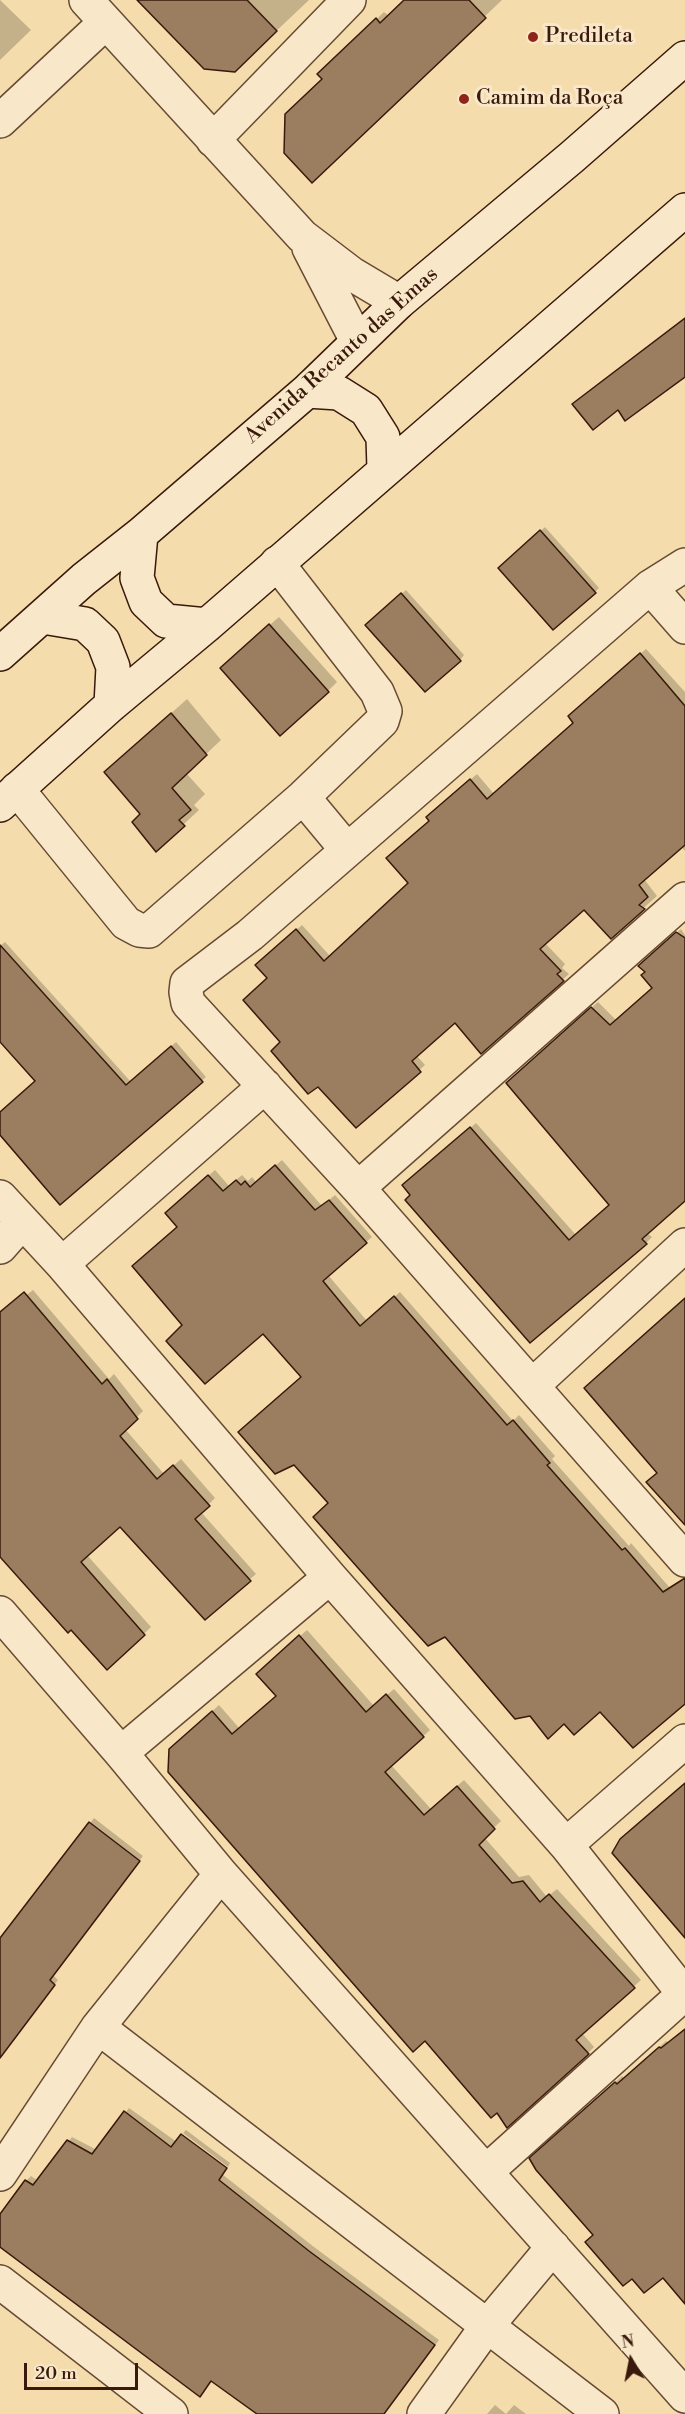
<!DOCTYPE html>
<meta charset="utf-8">
<style>
body{margin:0}
#map{position:relative;width:685px;height:2414px;overflow:hidden;background:#f5dcac;font-family:"Libre Bodoni",serif}
canvas{display:block}
.north{position:absolute;left:601px;top:2330px;width:60px;height:60px;-webkit-text-stroke:4px #f8e8c9;paint-order:stroke;rotate:350deg;font-size:16px;font-weight:700;line-height:24px;text-align:center;color:#38190b}
.north::after{content:'';display:block;margin:auto;width:21px;height:27px;background:#38190b;clip-path:polygon(50% 0,100% 100%,50% 72%,0 100%)}
.scale{position:absolute;left:24px;top:2363px;width:114px;height:27px;box-sizing:border-box;border:3px solid #38190b;border-top:0;padding-left:8px;font-size:18px;line-height:21px;white-space:nowrap;color:#38190b;-webkit-text-stroke:4px #f8e8c9;paint-order:stroke}
</style>
<div id="map">
<canvas width="685" height="2414"></canvas>
<div class="north">N</div>
<div class="scale">20 m</div>
</div>
<script>
const ctx = document.querySelector('canvas').getContext('2d');
ctx.lineJoin = 'round';
function fill(path, color) {
  ctx.fillStyle = color;
  ctx.fill(path, 'evenodd');
}
function toPath(rows) {
  const path = new Path2D();
  for (const r of rows) {
    path.moveTo(r[0], r[1]);
    for (let i = 2; i < r.length; i += 2) path.lineTo(r[i], r[i + 1]);
  }
  return path;
}
function trace(path, color, width, dash) {
  ctx.strokeStyle = color;
  ctx.lineWidth = width;
  ctx.lineCap = dash ? 'butt' : 'round';
  ctx.setLineDash(dash || []);
  ctx.stroke(path);
}
function drawText(font, color, halo, rows, align = 'center') {
  ctx.font = font + ' "Libre Bodoni",serif';
  ctx.lineWidth = 6;
  ctx.setLineDash([]);
  ctx.textBaseline = 'middle';
  ctx.strokeStyle = halo;
  ctx.fillStyle = color;
  for (const [text, x, y, turn = 0] of rows) {
    ctx.save();
    ctx.translate(x, y);
    ctx.rotate((+turn || 0) * Math.PI / 180);
    ctx.textAlign = isNaN(turn) ? turn : align;
    if (halo) ctx.strokeText(text, 0, 0);
    ctx.fillText(text, 0, 0);
    ctx.restore();
  }
}
fill(toPath([
 [0,0,31,30,0,60],
 [148,0,309,0,235,70],
 [406,0,502,0,312,180,324,79,319,74,384,12,389,16],
 [545,527,599,588,595,592,500,568],
 [406,590,464,655,460,660,367,625],
 [279,617,337,682,328,691,230,659],
 [646,649,685,692,685,851,681,846,644,879,657,896,611,937,584,908,545,943,565,964,562,968,569,974,482,1052,455,1021,416,1055,425,1065,356,1126,282,1042,269,977,262,960,302,925,330,956,410,883,433,812,477,774,494,794,575,722,576,710],
 [187,699,221,740,186,773,205,794,194,805,199,810,156,850,142,814,106,772],
 [681,929,685,935,685,1199,647,1233,652,1237,646,1243,531,1341,412,1195,409,1180,476,1123,576,1235,611,1205,513,1077,598,1002,616,1020,653,987,646,972,646,960],
 [5,942,131,1082,176,1042,206,1077,60,1203,0,1133,0,1113,37,1081,0,1039,0,946],
 [282,1160,322,1206,335,1195,372,1237,328,1275,367,1321,400,1292,513,1421,519,1415,555,1456,552,1459,629,1546,631,1543,670,1588,675,1584,685,1595,685,1702,600,1710,564,1722,530,1715,330,1503,302,1377,263,1332,184,1325,178,1227,172,1208,215,1170,229,1186,242,1175,248,1181,252,1177,256,1182],
 [33,1290,109,1379,114,1374,143,1411,125,1429,164,1474,181,1459,215,1498,201,1512,256,1574,249,1580,120,1525,87,1555,151,1627,108,1668,0,1554,0,1316],
 [307,1630,374,1706,394,1689,430,1730,391,1765,431,1809,464,1780,501,1821,484,1837,519,1877,529,1875,547,1897,557,1889,641,1980,582,2033,594,2047,588,2053,497,2111,177,1743,219,1705,240,1729,278,1696,264,1668],
 [94,1818,143,1856,53,1975,58,1980,9,2045,0,2046,0,1940],
 [685,2033,685,2302,663,2276,594,2235,538,2152,622,2076,624,2078,666,2041,669,2043],
 [129,2108,222,2174,314,2247,439,2340,384,2414,259,2414,212,2380,0,2245,0,2216,26,2181,31,2176,38,2181,72,2137,97,2150],
 [186,2130,230,2163,228,2167,183,2133],
 [495,2405,506,2414,514,2405,526,2414,487,2414]
]), '#0003');
const building = toPath([
 [137,0,247,0,277,31,235,72,204,69,137,0],
 [404,0,469,0,486,18,312,183,284,153,285,114,322,79,317,74,376,18,380,23,404,0],
 [685,318,685,377,625,421,618,410,593,430,572,404,685,318],
 [540,530,596,593,553,630,498,568,540,530],
 [401,593,461,661,425,692,365,625,401,593],
 [269,624,329,692,280,736,220,668,269,624],
 [640,653,685,706,685,845,639,885,648,897,639,905,645,909,611,939,584,910,540,949,561,971,557,974,564,981,481,1054,455,1023,412,1061,421,1072,356,1128,318,1087,308,1094,271,1051,280,1042,243,1000,267,978,255,965,296,929,324,961,408,883,386,858,429,821,426,817,470,779,487,799,573,723,568,716,640,653],
 [171,713,207,755,172,788,191,810,179,820,185,826,156,852,132,822,140,814,104,772,171,713],
 [676,932,685,938,685,1201,642,1239,647,1244,530,1343,405,1200,410,1195,402,1185,470,1127,569,1240,609,1205,506,1083,591,1007,610,1025,652,988,641,975,645,972,638,966,676,932],
 [0,945,126,1085,171,1046,203,1082,60,1205,0,1135,0,1112,35,1081,0,1042,0,945],
 [275,1165,315,1210,329,1200,367,1243,323,1281,360,1326,394,1296,507,1425,513,1420,550,1463,547,1465,622,1550,625,1548,663,1592,685,1578,685,1704,633,1748,600,1712,574,1735,564,1724,548,1739,530,1716,515,1719,445,1637,428,1646,389,1603,313,1517,328,1503,294,1465,275,1474,238,1432,301,1377,263,1334,205,1384,166,1341,182,1325,132,1266,177,1227,165,1213,208,1175,223,1191,236,1180,241,1185,245,1181,250,1187,275,1165],
 [24,1292,102,1384,107,1379,138,1419,120,1436,157,1479,173,1465,210,1506,195,1519,251,1581,205,1620,120,1527,81,1562,145,1635,107,1670,71,1630,68,1633,0,1557,0,1312,24,1292],
 [685,1298,685,1525,646,1482,657,1473,584,1388,685,1298],
 [299,1635,366,1712,386,1694,424,1737,385,1772,424,1815,457,1786,495,1829,479,1845,512,1883,523,1881,540,1902,549,1894,635,1988,576,2040,589,2054,507,2128,497,2113,491,2118,425,2041,413,2052,168,1772,169,1749,212,1711,232,1734,276,1696,256,1674,299,1635],
 [685,1783,685,1938,612,1853,620,1839,685,1783],
 [89,1822,140,1861,50,1980,55,1985,0,2058,0,1938,89,1822],
 [685,2029,685,2304,663,2278,644,2293,632,2279,623,2286,585,2242,593,2235,536,2170,529,2158,615,2082,617,2084,659,2047,661,2048,685,2029],
 [124,2111,171,2147,181,2134,227,2168,219,2180,309,2251,435,2345,384,2414,257,2414,211,2381,200,2397,0,2247,0,2214,25,2180,33,2185,67,2140,92,2154,124,2111]
]);
fill(building, '#9a7e5f');
trace(building, '#38190b', 1.5);
const street = toPath([
 [86,0,302,236,352,274,399,302],
 [0,121,106,22],
 [213,140,349,0],
 [309,248,357,341],
 [685,565,650,587,250,935,187,983,186,992,188,1003,358,1188,685,1560],
 [650,587,685,627],
 [17,789,126,923,139,930,149,931,303,797,382,721,385,711,377,692,277,563],
 [303,797,347,850],
 [358,1188,685,899],
 [0,1197,62,1264,330,1577,566,1845,685,1995],
 [0,1247,22,1222],
 [62,1264,265,1086],
 [533,1385,685,1245],
 [0,1613,121,1753,221,1874,685,2396],
 [121,1753,330,1577],
 [566,1845,685,1741],
 [98,2027,602,2414],
 [487,2171,684,1994],
 [0,2174,98,2027,221,1874],
 [0,2282,171,2414],
 [424,2414,487,2326,553,2247]
]);
const secondary = toPath([
 [307,391,339,393,366,410,383,437,384,469],
 [141,534,137,578,146,602,166,621,207,625],
 [43,617,85,624,103,641,113,667,111,705],
 [0,654,84,579,141,534,307,391,399,302,572,157,685,58],
 [0,805,111,705,207,625,685,210]
]);
trace(street, '#674a33', 36);
trace(secondary, '#38190b', 36);
trace(street, '#f8e8c9', 33);
trace(secondary, '#f8e8c9', 33);
for (const [x, y, r, color] of [
 [533,37,6,"#8f2418"],
 [464,99,6,"#8f2418"]
]) {
  const dot = new Path2D();
  dot.arc(x, y, r, 0, 2 * Math.PI);
  ctx.fillStyle = color;
  ctx.fill(dot);
  trace(dot, '#f8e8c9', 2);
}
drawText('21px', '#38190b', '#f8e8c9', [
 ["Predileta",545,37],
 ["Camim da Roça",476,99]
], 'left');
drawText('21px', '#38190b', '#f8e8c9', [
 ["Avenida Recanto das Emas",342,356,-42]
]);
</script>
